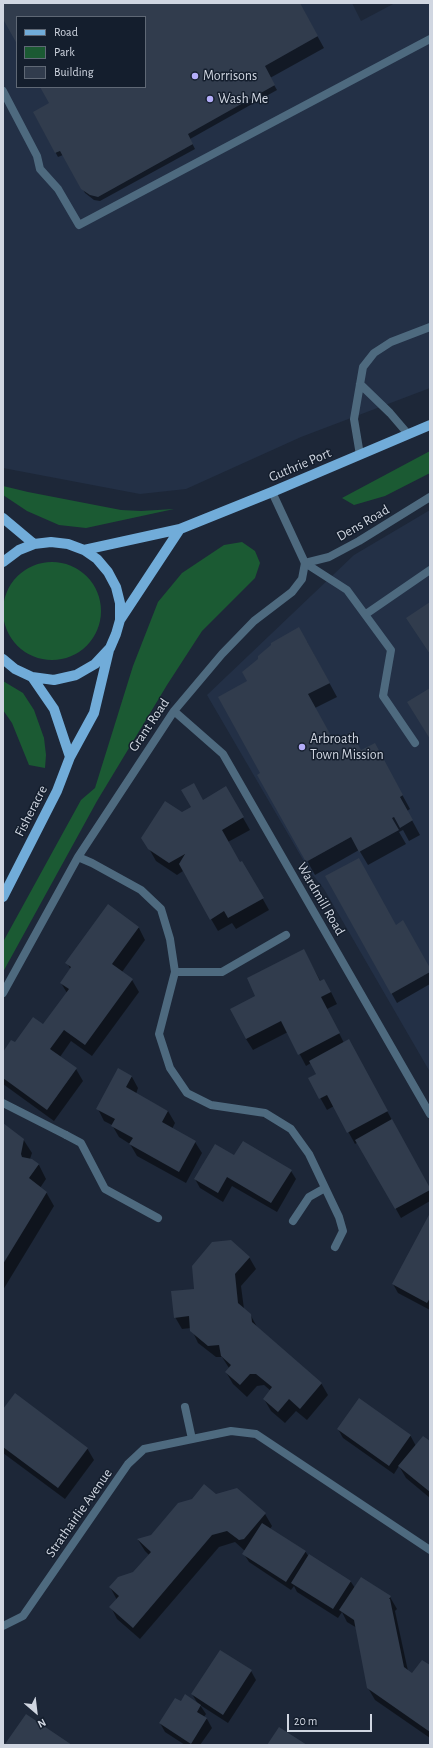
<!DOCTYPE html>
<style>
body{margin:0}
#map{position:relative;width:433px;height:1748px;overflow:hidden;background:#1d2738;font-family:"Alegreya Sans",sans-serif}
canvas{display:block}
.frame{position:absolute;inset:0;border:4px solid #d0d6e1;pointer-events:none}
.legend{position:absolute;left:16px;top:16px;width:130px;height:72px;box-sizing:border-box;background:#141e2d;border:1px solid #5f6875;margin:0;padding:5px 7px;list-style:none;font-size:12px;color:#d0d6e1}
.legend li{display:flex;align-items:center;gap:8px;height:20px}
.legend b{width:20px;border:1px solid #5f6875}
.north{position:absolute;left:16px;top:1692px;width:40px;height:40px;-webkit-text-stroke:3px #141e2d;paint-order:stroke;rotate:152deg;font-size:11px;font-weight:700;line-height:16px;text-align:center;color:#d0d6e1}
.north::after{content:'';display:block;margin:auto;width:14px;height:18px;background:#d0d6e1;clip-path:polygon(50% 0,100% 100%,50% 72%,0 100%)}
.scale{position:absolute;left:287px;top:1714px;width:85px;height:18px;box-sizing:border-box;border:2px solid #d0d6e1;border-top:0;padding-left:5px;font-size:12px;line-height:14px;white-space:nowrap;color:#d0d6e1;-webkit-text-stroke:3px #141e2d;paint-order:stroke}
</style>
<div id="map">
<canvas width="433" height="1748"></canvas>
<div class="frame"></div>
<ul class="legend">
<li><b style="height:5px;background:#71acd9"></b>Road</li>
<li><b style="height:11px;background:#1b5a33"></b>Park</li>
<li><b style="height:11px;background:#313c4d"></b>Building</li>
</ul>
<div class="north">N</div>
<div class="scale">20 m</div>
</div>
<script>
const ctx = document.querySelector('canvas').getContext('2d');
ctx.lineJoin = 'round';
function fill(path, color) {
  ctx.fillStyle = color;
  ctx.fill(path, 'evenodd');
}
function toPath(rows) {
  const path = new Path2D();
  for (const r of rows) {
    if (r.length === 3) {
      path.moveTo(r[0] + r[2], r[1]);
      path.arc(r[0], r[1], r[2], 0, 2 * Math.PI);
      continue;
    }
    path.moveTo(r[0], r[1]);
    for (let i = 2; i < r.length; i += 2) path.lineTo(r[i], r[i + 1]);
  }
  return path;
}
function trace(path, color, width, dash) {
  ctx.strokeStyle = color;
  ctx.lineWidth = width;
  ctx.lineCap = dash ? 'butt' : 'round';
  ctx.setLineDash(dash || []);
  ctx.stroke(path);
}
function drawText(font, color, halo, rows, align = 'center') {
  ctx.font = font + ' "Alegreya Sans",sans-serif';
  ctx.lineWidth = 3;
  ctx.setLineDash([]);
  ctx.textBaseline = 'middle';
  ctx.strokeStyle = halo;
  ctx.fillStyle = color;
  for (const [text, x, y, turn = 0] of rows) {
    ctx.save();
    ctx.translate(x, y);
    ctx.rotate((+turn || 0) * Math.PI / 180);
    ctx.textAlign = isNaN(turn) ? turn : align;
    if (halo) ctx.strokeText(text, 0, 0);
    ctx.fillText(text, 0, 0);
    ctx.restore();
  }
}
fill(toPath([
 [3,3,352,3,361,21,395,3,430,3,430,388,301,437,186,489,140,494,3,468],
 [17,17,145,17,145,87,17,87],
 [430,510,430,1072,324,889,309,870,207,695,354,555]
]), '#233046');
fill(toPath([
 [430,451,430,473,385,496,354,505,342,498],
 [3,486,28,492,121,510,141,511,174,509,86,528,59,525,27,511,3,495],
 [242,542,255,551,260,563,255,578,202,631,167,685,97,801,3,972,3,942,81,800,95,788,133,666,158,602,182,573,224,545],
 [52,611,49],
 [3,681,23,693,34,710,44,738,46,755,45,768,29,765,12,723,3,710]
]), '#1b5a33');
fill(toPath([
 [3,3,299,3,324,48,270,78,277,90,190,139,195,149,100,201,94,200,85,193,63,155,58,157,34,113,54,109,42,87,145,87,145,17,17,17,17,42,3,17],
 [307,642,337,697,315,708,334,742,382,758,410,809,407,811,420,835,409,841,403,830,399,832,406,844,368,865,359,850,315,875,259,775,262,773,249,681],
 [226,788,250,830,228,842,240,864,242,862,269,910,236,929,232,923,218,931,183,871,177,875,156,861,143,838],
 [326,876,395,926,430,970,430,984,397,1003],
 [108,906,139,928,145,940,122,972,132,980,139,992,92,1056,71,1041,60,1057,76,1069,83,1081,54,1121,3,1084,3,1053,15,1043,43,1026,67,993,61,983,71,970,67,963],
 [310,962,321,982,331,992,337,1004,327,1009,344,1043,355,1052,430,1190,430,1201,401,1218,358,1142,355,1144,334,1106,327,1110,309,1078,317,1074,311,1063,306,1066,288,1032,253,1050,246,1039,257,996],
 [119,1070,132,1077,138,1088,136,1094,168,1111,175,1123,172,1129,195,1142,202,1153,186,1183,137,1156,130,1144,119,1137,112,1125,104,1121,98,1109],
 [3,1125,23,1139,32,1153,30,1159,39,1165,46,1179,40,1188,46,1192,54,1206,3,1290],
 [235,1157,291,1171,296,1179,277,1212,232,1186,223,1202,200,1188,195,1179],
 [430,1215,430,1310,398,1293,393,1284],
 [249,1257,256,1269,241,1286,244,1309,250,1314,257,1327,321,1383,328,1395,307,1420,296,1411,285,1423,271,1411,264,1399,271,1391,264,1385,257,1386,247,1397,233,1384,226,1372,229,1368,222,1357,216,1357,198,1343,191,1328,182,1329,175,1317,195,1290],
 [3,1410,87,1448,94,1460,65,1499,3,1453],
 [338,1429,410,1435,416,1446,430,1443,430,1498,406,1478,399,1466,394,1474,343,1438],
 [236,1490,265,1514,272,1526,270,1529,305,1551,309,1557,310,1556,351,1582,355,1588,390,1597,397,1609,395,1611,408,1671,413,1674,430,1667,430,1738,375,1700,368,1688,357,1628,347,1622,342,1612,338,1618,297,1592,294,1586,291,1590,249,1562,244,1554,245,1551,235,1542,219,1547,140,1639,117,1619,111,1607,117,1600,110,1587,134,1573,149,1555,145,1551,138,1540,151,1536,216,1496],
 [251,1671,256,1680,228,1723,200,1705,206,1714,204,1717,207,1719,212,1728,200,1745,185,1745,165,1732,160,1723,181,1703,198,1704,192,1694]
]), '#0007');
fill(toPath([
 [3,3,300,3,318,36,265,66,275,85,188,134,193,144,98,197,90,195,81,189,60,151,55,153,33,112,49,103,40,87,145,87,145,17,17,17,17,44,3,19],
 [430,602,430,654,406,618],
 [299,627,330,683,308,694,334,741,351,732,361,750,375,743,403,795,400,797,413,820,400,828,394,817,392,818,399,830,359,852,351,837,306,862,257,775,260,773,218,697,247,681,242,672,258,659,258,656,271,645,271,643],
 [430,688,430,739,407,702],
 [194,783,203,800,226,786,244,817,222,830,240,862,242,861,264,898,228,918,224,911,210,920,179,864,185,854,169,863,148,849,141,838,165,801,182,812,191,807,181,790],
 [359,858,396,925,403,920,430,968,430,972,391,994,325,876],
 [108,904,139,927,112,964,133,979,85,1045,64,1030,50,1049,77,1068,47,1110,3,1078,3,1052,11,1040,15,1042,33,1017,43,1024,69,989,60,983,71,967,65,963],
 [304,949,320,981,324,979,331,992,321,997,340,1033,298,1055,281,1021,246,1039,230,1009,255,996,247,978],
 [349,1039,388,1111,347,1133,327,1095,319,1099,308,1078,316,1074,309,1061],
 [118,1068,132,1076,126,1087,168,1111,162,1122,196,1141,179,1172,129,1144,133,1138,111,1126,115,1119,96,1109],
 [392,1119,430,1188,430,1190,395,1209,355,1140],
 [3,1123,24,1139,21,1154,22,1157,32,1159,39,1164,29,1178,47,1192,3,1264],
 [243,1141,292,1170,271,1203,227,1177,218,1193,194,1179,215,1144,234,1155],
 [430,1213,430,1298,427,1303,392,1284],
 [231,1240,250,1257,235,1274,238,1303,251,1314,252,1322,322,1383,300,1409,289,1399,278,1412,263,1399,272,1387,256,1374,250,1374,240,1385,225,1372,231,1365,221,1356,219,1345,208,1346,190,1331,189,1316,174,1318,171,1291,194,1289,192,1266,212,1242],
 [15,1393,88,1448,58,1488,3,1447,3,1409],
 [359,1398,411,1435,389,1466,337,1429],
 [423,1436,430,1441,430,1492,398,1466],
 [204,1484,216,1494,237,1488,266,1513,244,1539,239,1540,227,1531,212,1535,133,1628,109,1607,119,1596,109,1587,118,1577,133,1572,151,1552,137,1539,151,1535,178,1503,192,1499],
 [262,1523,306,1551,286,1582,242,1554],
 [309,1554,351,1581,333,1609,291,1583],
 [361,1577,391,1596,389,1599,390,1599,404,1667,412,1673,422,1660,430,1665,430,1732,367,1688,354,1620,339,1610],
 [220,1650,252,1670,223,1715,191,1694],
 [185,1694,201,1705,197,1712,207,1718,191,1744,159,1723,175,1698,181,1701],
 [26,1714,72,1745,3,1745,3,1742,5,1744],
 [279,1727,307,1745,267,1745]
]), '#313c4d');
trace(toPath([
 [3,91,37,156,40,169,58,189,79,225,430,39],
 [360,384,390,413,408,434],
 [360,455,354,419,363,367,374,353,391,342,430,327],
 [305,563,347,590,391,650,383,696,415,743],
 [366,614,430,570],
 [175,972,222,972,286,935],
 [66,1135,81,1143,105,1189,158,1218]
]), '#4e6a7f', 8);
trace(toPath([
 [305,563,329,557,359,541,430,497],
 [174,711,223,754,430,1114],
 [78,857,92,863,141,890,161,909,170,939,175,972,159,1034,170,1068,187,1093,211,1105,265,1113,291,1129,309,1154,339,1217,343,1231,335,1247],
 [3,993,78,857,174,711,222,654,254,621,292,592,302,579,305,563,272,492],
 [3,1103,66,1135],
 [293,1221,309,1197,325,1188],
 [185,1407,192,1439],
 [3,1626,23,1616,128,1464,144,1449,231,1431,256,1434,430,1550]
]), '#4e6a7f', 8);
trace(toPath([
 [3,518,34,544],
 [84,550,180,529,272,492,430,425],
 [3,562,19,550,34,544,51,542,68,544,84,550,97,559,108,572,116,587,120,603,120,620,116,634,110,648,95,664,76,675,54,680,32,677,15,669,3,659],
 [120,620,180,529],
 [32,677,54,709,70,757],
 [3,897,57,791,70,757,94,713,109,650]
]), '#71acd9', 10);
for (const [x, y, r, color] of [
 [195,76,4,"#b3adf9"],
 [210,99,4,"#b3adf9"],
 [302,747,4,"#b3adf9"]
]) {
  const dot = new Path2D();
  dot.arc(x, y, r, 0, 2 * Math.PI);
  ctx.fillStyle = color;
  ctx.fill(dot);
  trace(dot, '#141e2d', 1.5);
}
drawText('14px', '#d0d6e1', '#141e2d', [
 ["Morrisons",203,76],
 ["Wash Me",218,99],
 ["Arbroath",310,739],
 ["Town Mission",310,755]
], 'left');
drawText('14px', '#d0d6e1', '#141e2d', [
 ["Guthrie Port",300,465,-23],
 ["Dens Road",363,523,-30],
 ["Grant Road",149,725,-56],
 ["Fisheracre",31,811,-63],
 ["Wardmill Road",321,899,60],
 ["Strathairlie Avenue",79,1513,-55]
]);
</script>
